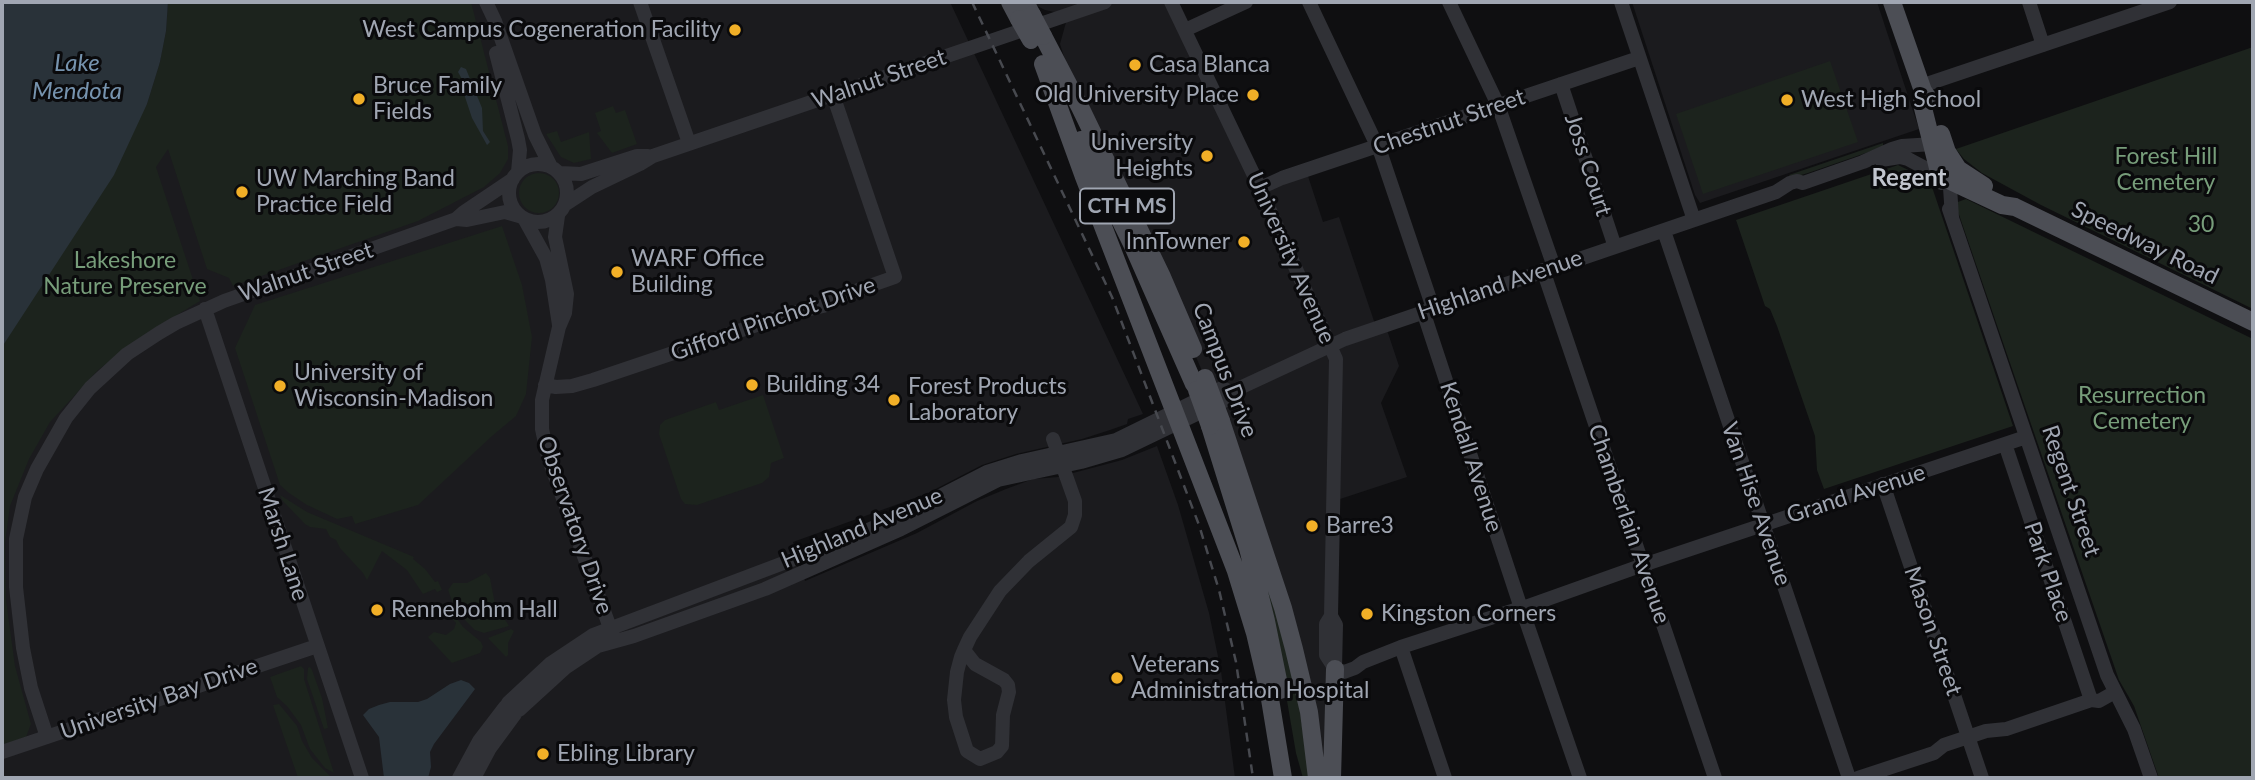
<!DOCTYPE html>
<style>
body{margin:0}
#map{position:relative;width:2255px;height:780px;overflow:hidden;background:#0f0f11;font-family:Lato,sans-serif}
canvas{display:block}
.frame{position:absolute;inset:0;border:4px solid #a0a6b2;pointer-events:none}
</style>
<div id="map">
<canvas width="2255" height="780"></canvas>
<div class="frame"></div>
</div>
<script>
const ctx = document.querySelector('canvas').getContext('2d');
ctx.lineJoin = 'round';
function fill(path, color) {
  ctx.fillStyle = color;
  ctx.fill(path, 'evenodd');
}
function toPath(rows) {
  const path = new Path2D();
  for (const r of rows) {
    if (r.length === 3) {
      path.moveTo(r[0] + r[2], r[1]);
      path.arc(r[0], r[1], r[2], 0, 2 * Math.PI);
      continue;
    }
    path.moveTo(r[0], r[1]);
    for (let i = 2; i < r.length; i += 2) path.lineTo(r[i], r[i + 1]);
  }
  return path;
}
function trace(path, color, width, dash) {
  ctx.strokeStyle = color;
  ctx.lineWidth = width;
  ctx.lineCap = dash ? 'butt' : 'round';
  ctx.setLineDash(dash || []);
  ctx.stroke(path);
}
function drawText(font, color, halo, rows, align = 'center') {
  ctx.font = font + ' Lato,sans-serif';
  ctx.lineWidth = 6;
  ctx.setLineDash([]);
  ctx.textBaseline = 'middle';
  ctx.strokeStyle = halo;
  ctx.fillStyle = color;
  for (const [text, x, y, turn = 0] of rows) {
    ctx.save();
    ctx.translate(x, y);
    ctx.rotate((+turn || 0) * Math.PI / 180);
    ctx.textAlign = isNaN(turn) ? turn : align;
    if (halo) ctx.strokeText(text, 0, 0);
    ctx.fillText(text, 0, 0);
    ctx.restore();
  }
}
fill(toPath([
 [168,2,950,2,1143,414,1128,419,1127,424,1110,430,1082,439,1016,454,982,465,926,494,793,542,805,581,917,533,977,501,1006,489,1033,479,1058,477,1122,460,1157,446,1178,505,1209,613,1221,671,1235,778,2,778,2,347,160,62],
 [1030,2,1171,2,1260,188,1306,170,1323,222,1339,217,1376,327,1385,324,1399,366,1381,403,1407,477,1334,501,1332,778,1317,778,1205,378,1162,277,1080,107,1060,44,1068,15,1045,10],
 [1632,2,1877,2,1919,129,1700,203,1695,195]
]), '#1b1b1e');
fill(toPath([
 [168,2,471,2,508,146,508,159,500,173,484,187,418,221,233,286,229,278,207,269,168,149,156,167,200,301,147,333,98,370,50,422,29,459,10,506,5,543,6,600,15,666,31,724,26,737,2,745,2,347,147,104,160,62,166,31],
 [2253,47,2253,309,2041,205,1982,173,1964,159,1956,149],
 [1830,61,1858,142,1703,194,1676,114],
 [613,106,616,113,625,110,637,144,612,153,597,133,601,131,595,113],
 [557,131,561,142,589,132,591,159,574,163,561,157,546,134],
 [1883,143,1883,147,1808,173,1791,178,1789,175],
 [1898,165,1927,179,1931,184,2013,426,1824,489,1817,470,1815,436,1777,326,1770,309,1765,306,1736,220],
 [539,193,20],
 [1966,199,2253,339,2253,778,2159,778,2134,706,2119,680,1955,203],
 [502,226,522,285,532,337,526,394,516,416,492,436,418,505,355,524,352,516,337,519,307,505,289,493,280,485,235,348,255,305],
 [763,395,784,458,771,463,769,477,762,483,697,505,685,504,681,499,659,434,660,425,665,420,716,402,719,410],
 [280,495,307,512,414,557,413,559,425,569,435,582,438,581,442,590,437,592,435,589,423,594,407,570,382,551,367,580,363,573,340,548,336,540,330,537,326,529,310,527,305,524,282,500],
 [1251,532,1273,597,1298,695,1309,778,1303,778,1296,753,1281,666],
 [486,573,490,578,495,604,509,626,484,633,475,630,465,620,452,601,448,590,453,583,467,583],
 [446,603,463,627,481,642,483,647,480,653,452,663,428,637,434,632,446,635,454,629,456,623,451,617,446,615,442,604],
 [511,629,514,631,508,643,508,655,506,657,488,638],
 [301,666,304,669,304,679,334,773,325,768,310,749,301,725,287,706,277,697,270,677],
 [308,668,310,667,312,670,322,698,328,728,324,729,307,679],
 [279,704,297,726,302,741,312,758,331,777,298,778,273,705]
]), '#1c231d');
fill(toPath([
 [2,2,168,2,166,31,160,62,147,104,114,175,2,347],
 [461,67,466,69,482,108,483,131,490,142,487,145,472,118,465,97,463,81,458,72],
 [461,680,469,683,475,689,434,744,430,752,431,767,428,778,384,778,379,737,363,715,369,709,379,705,390,702,418,702,427,699,450,684]
]), '#293239');
trace(toPath([
 [486,2,495,21,535,135,551,167],
 [640,2,689,143],
 [1171,2,1260,188,1336,359,1331,616,1336,625,1335,669],
 [1309,2,1381,154,1433,308],
 [1449,2,1498,105,1554,267],
 [1621,2,1694,220],
 [2029,2,2043,45],
 [1185,30,1246,2],
 [496,53,518,139,520,150,518,172],
 [1561,84,1615,247],
 [1921,86,2170,2],
 [1881,160,1900,157,1908,159,1940,176,1941,183],
 [538,193,29],
 [560,173,581,174,637,156,648,156],
 [1949,173,1952,217],
 [1260,188,1282,178,1639,58],
 [566,204,592,187,640,164,653,156,1105,2],
 [1949,209,2107,675,2134,729,2151,778],
 [558,216,555,237,567,294,565,313,559,327,542,400,542,429,548,457,613,636],
 [456,219,464,212,513,179],
 [525,220,546,258,552,280,559,325],
 [1664,231,1849,778],
 [1543,270,1715,778],
 [205,309,362,778],
 [1423,311,1519,602],
 [545,385,556,387,572,386,593,380,792,313,823,306,829,301,838,297,895,277,833,95],
 [2005,444,2091,700],
 [1883,484,1982,778],
 [1528,606,1643,565,2026,437],
 [1524,615,1580,778],
 [1331,616,1326,624,1326,655,1335,669,1344,672,1355,668,1363,662,1401,647,1515,610],
 [1401,647,1445,778],
 [964,650,975,664,1004,680,1008,685,1009,692,1003,715,1002,746,997,752,980,759,967,751,956,717,954,700,957,672,961,657,964,650,970,637,1000,591,1029,561,1071,527,1075,515,1075,501,1053,439],
 [508,703,551,663,593,635,855,536,915,509,987,472,1022,461,1116,440,1222,388,1231,392],
 [519,710,565,668,598,646,634,636,765,589,901,529,998,480,1081,462,1122,450,1228,399,1231,392,1345,339,1776,192,1790,183,1797,181,1803,183,1863,162,1892,149,1902,146,1933,144,1938,147],
 [47,737,31,688,23,648,16,587,16,539,25,497,37,469,66,418,90,388,127,354,159,333,176,323,224,301,456,219,467,220,505,212,519,216],
 [2,752,317,646],
 [459,778,479,741,505,707],
 [474,778,490,748,515,714],
 [1858,778,1934,753,1944,745,1986,731,2006,729,2091,700,2099,701,2115,692]
]), '#303136', 14);
trace(toPath([
 [1010,2,1019,19],
 [1025,2,1032,15],
 [1892,2,1923,91,1930,101],
 [1043,36,1080,107,1162,277,1193,349],
 [1043,64,1084,177,1236,571,1255,633,1269,693,1283,778],
 [1923,91,1922,104,1940,176,2002,205,2015,207,2253,322],
 [1941,134,1947,152,1958,169,1984,186],
 [1081,140,1133,246,1194,384],
 [1221,421,1283,608,1294,649,1309,712,1317,778],
 [1210,426,1248,548,1266,621,1280,690],
 [1332,778,1335,669]
]), '#4c4e55', 18);
trace(toPath([
 [972,2,1112,297,1199,525,1219,590,1236,662,1253,778]
]), '#47494f', 2.5, [9, 7]);
trace(toPath([
 [1032,15,1043,36],
 [1019,19,1031,40],
 [1205,378,1221,421],
 [1197,390,1210,426]
]), '#4c4e55', 18);
for (const [x, y, r, color] of [
 [735,30,7,"#f1af27"],
 [1135,65,7,"#f1af27"],
 [1253,95,7,"#f1af27"],
 [359,99,7,"#f1af27"],
 [1787,100,7,"#f1af27"],
 [1207,156,7,"#f1af27"],
 [242,192,7,"#f1af27"],
 [1244,242,7,"#f1af27"],
 [617,272,7,"#f1af27"],
 [752,385,7,"#f1af27"],
 [280,386,7,"#f1af27"],
 [894,400,7,"#f1af27"],
 [1312,526,7,"#f1af27"],
 [377,610,7,"#f1af27"],
 [1367,614,7,"#f1af27"],
 [1117,678,7,"#f1af27"],
 [543,754,7,"#f1af27"]
]) {
  const dot = new Path2D();
  dot.arc(x, y, r, 0, 2 * Math.PI);
  ctx.fillStyle = color;
  ctx.fill(dot);
  trace(dot, '#0a0a0c', 2.5);
}
for (const [x, y, w] of [
 [1127,206,94]
]) {
  const box = new Path2D();
  box.roundRect(x - w / 2, y - 17.5, w, 35, 5);
  ctx.fillStyle = '#0a0a0c';
  ctx.fill(box);
  trace(box, '#a0a6b2', 2);
}
drawText('bold 21px', '#a0a6b2', null, [
 ["CTH MS",1127,206]
]);
drawText('23px', '#a0a6b2', '#0a0a0c', [
 ["West Campus Cogeneration Facility",721,30,"right"],
 ["Casa Blanca",1149,65],
 ["Bruce Family",373,86],
 ["Fields",373,112],
 ["Old University Place",1239,95,"right"],
 ["West High School",1801,100],
 ["University",1193,143,"right"],
 ["Heights",1193,169,"right"],
 ["UW Marching Band",256,179],
 ["Practice Field",256,205],
 ["InnTowner",1230,242,"right"],
 ["WARF Office",631,259],
 ["Building",631,285],
 ["University of",294,373],
 ["Wisconsin-Madison",294,399],
 ["Building 34",766,385],
 ["Forest Products",908,387],
 ["Laboratory",908,413],
 ["Barre3",1326,526],
 ["Rennebohm Hall",391,610],
 ["Kingston Corners",1381,614],
 ["Veterans",1131,665],
 ["Administration Hospital",1131,691],
 ["Ebling Library",557,754]
], 'left');
drawText('23px', '#a0a6b2', '#0a0a0c', [
 ["Walnut Street",879,79,-19],
 ["Chestnut Street",1449,122,-19],
 ["Joss Court",1588,165,72],
 ["Speedway Road",2145,243,26],
 ["University Avenue",1291,258,66],
 ["Walnut Street",306,272,-19],
 ["Highland Avenue",1500,285,-19],
 ["Gifford Pinchot Drive",773,319,-19],
 ["Campus Drive",1225,370,69],
 ["Kendall Avenue",1471,457,72],
 ["Regent Street",2071,491,71],
 ["Grand Avenue",1856,494,-18],
 ["Van Hise Avenue",1756,504,71],
 ["Chamberlain Avenue",1629,524,71],
 ["Observatory Drive",575,525,71],
 ["Highland Avenue",862,528,-23],
 ["Marsh Lane",283,544,72],
 ["Park Place",2048,572,71],
 ["Mason Street",1933,631,71],
 ["University Bay Drive",159,699,-19]
]);
drawText('23px', '#779d7a', '#0a0a0c', [
 ["Forest Hill",2166,157],
 ["Cemetery",2166,183],
 ["30",2201,225],
 ["Lakeshore",125,261],
 ["Nature Preserve",125,287],
 ["Resurrection",2142,396],
 ["Cemetery",2142,422]
]);
drawText('italic 24px', '#7693ae', '#0a0a0c', [
 ["Lake",77,63],
 ["Mendota",77,91]
]);
drawText('bold 24px', '#c1c5ce', '#0a0a0c', [
 ["Regent",1909,178]
]);
</script>
